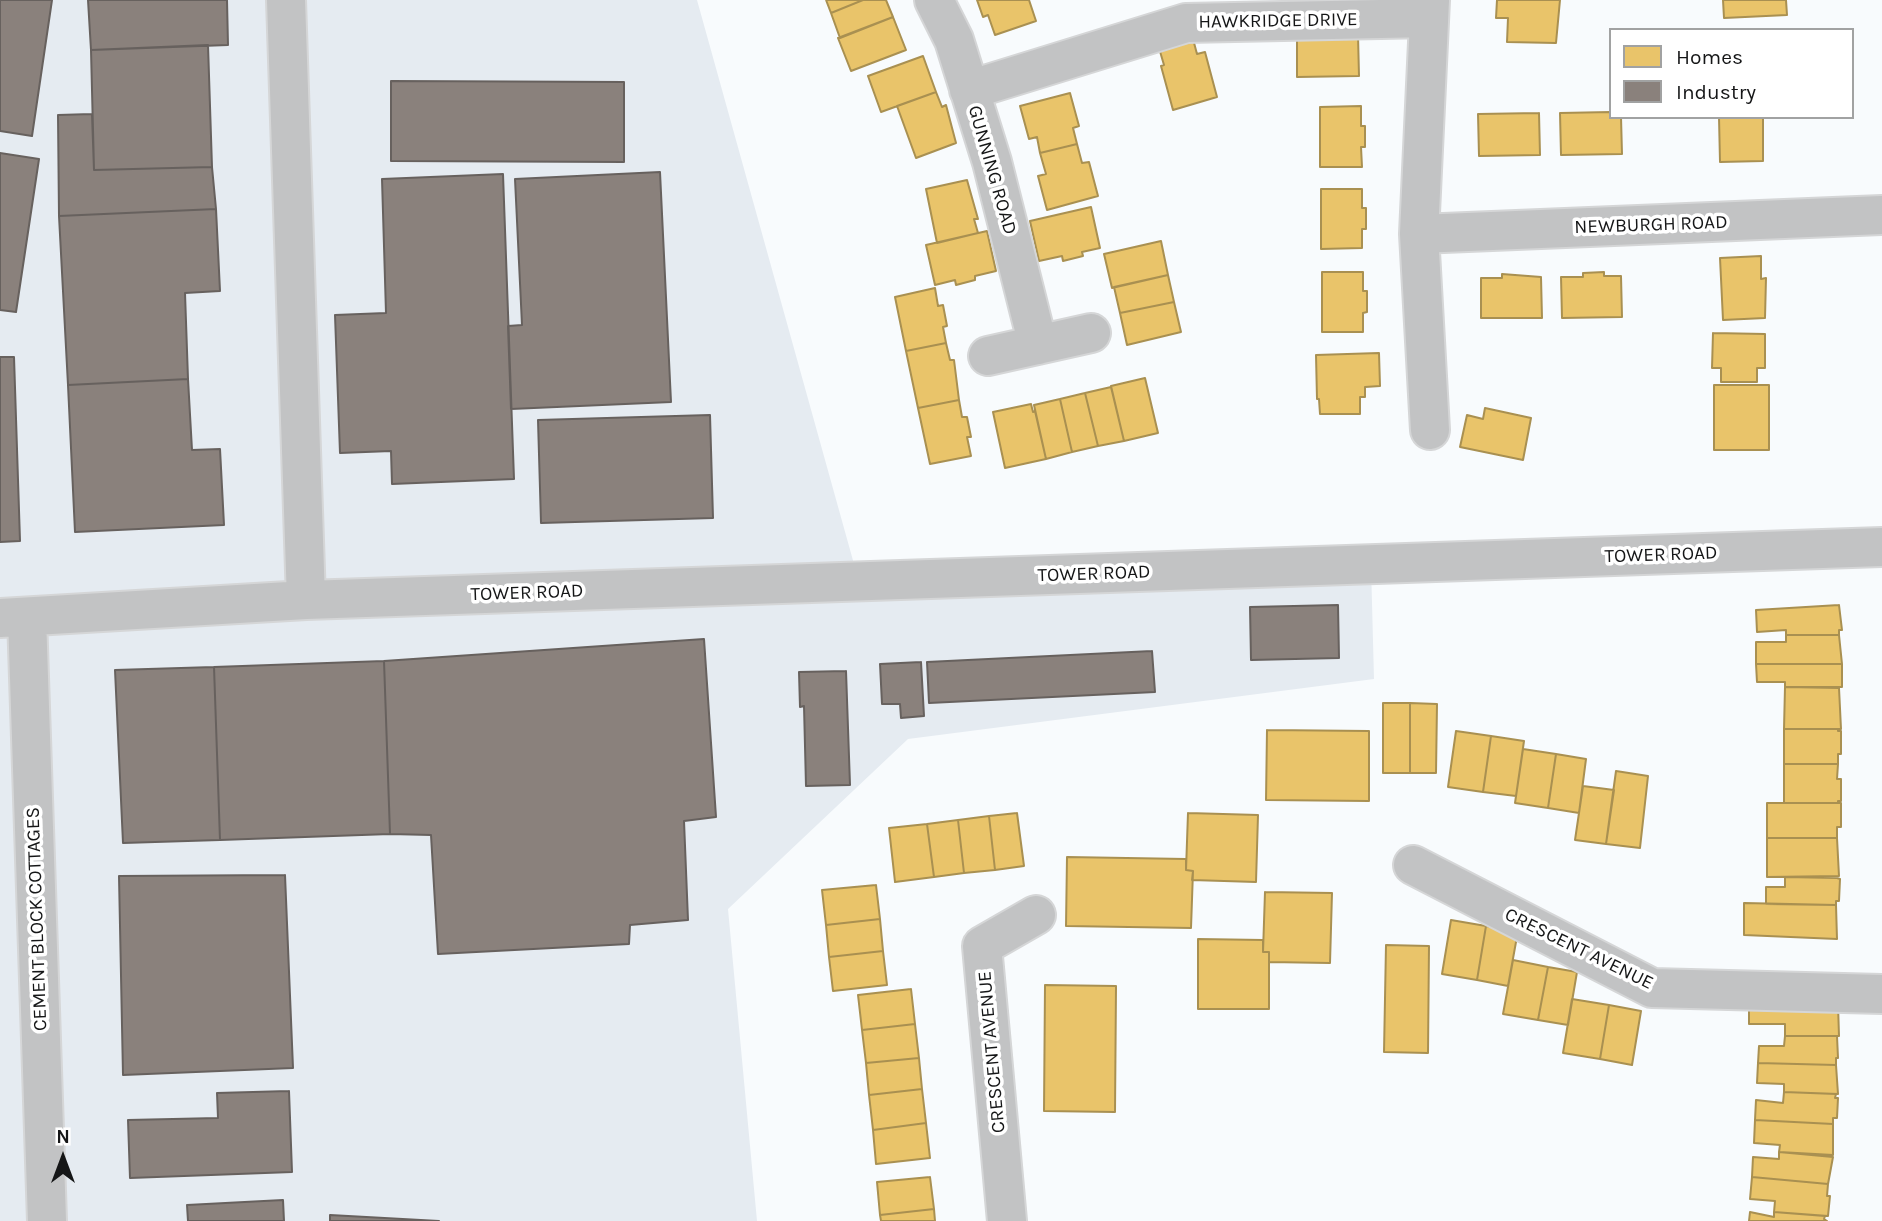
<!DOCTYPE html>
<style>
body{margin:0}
#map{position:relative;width:1882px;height:1221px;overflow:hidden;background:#f8fbfd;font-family:Karla,sans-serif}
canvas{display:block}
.legend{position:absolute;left:1609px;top:28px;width:245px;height:91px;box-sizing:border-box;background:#fff;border:2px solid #a1a2a2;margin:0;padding:9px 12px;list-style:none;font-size:21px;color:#151617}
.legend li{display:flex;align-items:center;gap:14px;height:35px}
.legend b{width:35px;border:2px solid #a1a2a2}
.north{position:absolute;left:28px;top:1123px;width:70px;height:70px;-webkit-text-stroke:5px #fff;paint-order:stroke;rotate:0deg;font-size:19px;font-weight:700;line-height:28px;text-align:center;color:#151617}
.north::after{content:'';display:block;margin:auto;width:24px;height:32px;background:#151617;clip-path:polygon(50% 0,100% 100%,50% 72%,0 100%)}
</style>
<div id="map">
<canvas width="1882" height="1221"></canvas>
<ul class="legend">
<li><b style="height:19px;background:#e9c46a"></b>Homes</li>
<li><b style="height:19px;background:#8a817c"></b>Industry</li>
</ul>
<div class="north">N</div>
</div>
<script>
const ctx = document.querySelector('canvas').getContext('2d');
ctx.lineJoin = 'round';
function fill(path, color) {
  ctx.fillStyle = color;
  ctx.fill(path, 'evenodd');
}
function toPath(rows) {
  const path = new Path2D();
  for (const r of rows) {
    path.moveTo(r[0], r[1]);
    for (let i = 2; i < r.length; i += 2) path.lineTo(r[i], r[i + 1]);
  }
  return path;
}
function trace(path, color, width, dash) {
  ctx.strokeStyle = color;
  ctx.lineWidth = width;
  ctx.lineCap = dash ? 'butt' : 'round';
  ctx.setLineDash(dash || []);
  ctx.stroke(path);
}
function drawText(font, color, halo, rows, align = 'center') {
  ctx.font = font + ' Karla,sans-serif';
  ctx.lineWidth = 7;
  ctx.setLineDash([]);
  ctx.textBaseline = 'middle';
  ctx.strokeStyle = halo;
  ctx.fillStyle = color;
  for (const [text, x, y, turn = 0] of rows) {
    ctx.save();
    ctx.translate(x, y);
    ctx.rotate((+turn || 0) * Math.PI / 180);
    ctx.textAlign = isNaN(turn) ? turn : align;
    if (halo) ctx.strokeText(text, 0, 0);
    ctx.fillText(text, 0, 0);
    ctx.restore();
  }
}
fill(toPath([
 [0,0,697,0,859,582,1371,565,1374,679,908,739,728,909,757,1221,0,1221]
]), '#e5ebf1');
const homes = toPath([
 [826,0,863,0,831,13,826,0],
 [863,0,886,0,893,17,840,38,831,13,863,0],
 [977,0,1029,0,1036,21,995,35,988,15,983,17,977,0],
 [1497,0,1560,0,1556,43,1507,42,1508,18,1496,18,1497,0],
 [1723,0,1786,0,1787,15,1724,18,1723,0],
 [893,17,906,50,851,71,838,38,893,17],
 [1358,35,1359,76,1297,77,1297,37,1358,35],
 [1193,39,1197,54,1205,52,1217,97,1173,110,1161,66,1164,65,1159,48,1193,39],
 [923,56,936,92,881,112,868,76,923,56],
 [936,92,942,107,946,105,956,143,916,158,897,106,936,92],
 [1070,93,1079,126,1073,128,1077,144,1040,153,1037,137,1029,139,1020,106,1070,93],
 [1361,106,1361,126,1365,126,1365,147,1361,147,1362,167,1320,167,1320,107,1361,106],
 [1611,112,1611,117,1621,117,1622,154,1561,155,1560,113,1611,112],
 [1539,113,1540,155,1479,156,1478,114,1539,113],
 [1719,117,1763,117,1763,161,1720,162,1719,117],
 [1077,144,1082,163,1089,162,1098,196,1047,210,1038,176,1046,174,1040,153,1077,144],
 [967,180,978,219,974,219,978,233,937,243,926,189,967,180],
 [1321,189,1362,189,1362,208,1366,208,1366,229,1362,229,1362,248,1321,249,1321,189],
 [1091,207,1100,248,1082,252,1083,256,1063,261,1062,256,1039,261,1030,221,1091,207],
 [987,231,996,271,975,276,975,280,956,285,955,280,935,285,926,245,987,231],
 [1161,241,1168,275,1112,288,1104,254,1161,241],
 [1761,256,1761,279,1766,278,1765,318,1723,320,1720,258,1761,256],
 [1322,272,1363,272,1363,291,1367,291,1367,312,1363,313,1363,332,1322,332,1322,272],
 [1604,272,1604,276,1621,276,1622,317,1562,318,1561,277,1583,277,1583,273,1604,272],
 [1502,274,1541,277,1542,318,1481,318,1481,278,1502,278,1502,274],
 [1168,275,1174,302,1120,313,1114,287,1168,275],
 [935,288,938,306,943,305,947,326,943,327,946,343,906,351,895,297,935,288],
 [1174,302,1181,332,1127,345,1120,313,1174,302],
 [1713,333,1765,334,1765,368,1757,368,1757,382,1721,382,1721,368,1712,368,1713,333],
 [946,343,950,360,954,360,959,400,918,408,906,351,946,343],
 [1379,353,1380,386,1365,387,1365,397,1360,397,1360,414,1320,414,1319,399,1317,399,1316,355,1379,353],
 [1145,378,1158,433,1124,441,1111,386,1145,378],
 [1714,385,1769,385,1769,450,1714,450,1714,385],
 [1111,387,1124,441,1098,446,1085,393,1111,387],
 [1085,393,1098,446,1072,452,1060,399,1085,393],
 [1060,399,1072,452,1046,459,1034,405,1060,399],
 [959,400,962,417,967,417,971,437,967,437,971,456,930,464,918,408,959,400],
 [1031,404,1033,412,1035,411,1046,459,1005,468,993,412,1031,404],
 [1485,408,1531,418,1523,460,1460,447,1467,415,1483,419,1485,408],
 [1839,605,1842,630,1839,630,1839,635,1786,635,1786,630,1757,632,1756,610,1839,605],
 [1786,635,1839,635,1842,664,1756,664,1756,642,1786,642,1786,635],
 [1756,664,1842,664,1842,687,1785,687,1785,682,1757,682,1756,664],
 [1785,687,1839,688,1841,729,1784,729,1785,687],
 [1383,703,1410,703,1410,773,1383,773,1383,703],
 [1410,703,1437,704,1436,773,1410,773,1410,703],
 [1784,729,1838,729,1838,731,1841,731,1841,754,1838,754,1838,764,1784,764,1784,729],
 [1267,730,1369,731,1369,801,1266,800,1267,730],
 [1456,731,1491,736,1483,792,1448,787,1456,731],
 [1491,736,1524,741,1516,796,1483,792,1491,736],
 [1523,749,1556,754,1548,808,1515,803,1523,749],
 [1556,754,1586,759,1579,813,1548,808,1556,754],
 [1784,764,1838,764,1837,779,1841,779,1841,801,1838,801,1838,803,1784,803,1784,764],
 [1616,771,1648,776,1640,848,1606,844,1616,771],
 [1583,786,1614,790,1606,844,1575,840,1583,786],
 [1767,803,1841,803,1841,827,1837,827,1837,838,1767,838,1767,803],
 [1017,813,1024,866,995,870,989,816,1017,813],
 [1188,813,1258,815,1256,882,1192,880,1193,871,1186,870,1188,813],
 [989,816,995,870,964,873,958,820,989,816],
 [958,820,964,873,934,877,927,824,958,820],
 [927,824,934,877,895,882,889,828,927,824],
 [1767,838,1837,838,1839,876,1767,877,1767,838],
 [1067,857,1186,859,1186,870,1193,871,1191,928,1066,926,1067,857],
 [1785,877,1837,878,1840,879,1839,901,1836,901,1836,905,1766,904,1766,887,1785,887,1785,877],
 [876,885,880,919,826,925,822,890,876,885],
 [1265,892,1332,893,1330,963,1269,962,1269,952,1263,952,1265,892],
 [1744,903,1836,905,1837,939,1744,935,1744,903],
 [880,919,883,951,829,957,826,925,880,919],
 [1451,920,1486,926,1477,980,1442,974,1451,920],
 [1486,926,1518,931,1508,986,1477,980,1486,926],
 [1198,939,1263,940,1263,952,1269,952,1269,1009,1198,1009,1198,939],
 [1386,945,1429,946,1428,1053,1384,1052,1386,945],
 [883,951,887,985,833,991,829,957,883,951],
 [1513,960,1548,967,1538,1020,1503,1014,1513,960],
 [1548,967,1577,972,1568,1025,1538,1020,1548,967],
 [1045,985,1116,986,1115,1112,1044,1111,1045,985],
 [911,989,915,1024,862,1030,858,995,911,989],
 [1572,999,1609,1005,1600,1059,1563,1053,1572,999],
 [1749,1002,1838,1004,1839,1036,1785,1036,1785,1024,1749,1024,1749,1002],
 [1609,1005,1641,1011,1632,1065,1600,1059,1609,1005],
 [915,1024,919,1058,866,1063,862,1030,915,1024],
 [1785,1036,1837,1036,1838,1058,1836,1058,1836,1065,1758,1063,1759,1046,1784,1046,1785,1036],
 [919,1058,922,1089,869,1095,866,1063,919,1058],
 [1758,1063,1836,1065,1838,1094,1784,1092,1784,1084,1757,1083,1758,1063],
 [922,1089,926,1123,873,1130,869,1095,922,1089],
 [1784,1092,1836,1094,1835,1098,1838,1098,1837,1118,1833,1118,1833,1124,1755,1120,1756,1100,1783,1103,1784,1092],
 [1755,1120,1833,1124,1833,1155,1779,1152,1780,1145,1754,1143,1755,1120],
 [926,1123,930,1158,876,1164,873,1130,926,1123],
 [1779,1152,1833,1157,1828,1184,1752,1177,1753,1157,1779,1159,1779,1152],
 [930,1177,934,1209,880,1215,877,1182,930,1177],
 [1752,1177,1828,1184,1827,1196,1830,1196,1828,1216,1774,1212,1775,1201,1750,1199,1752,1177],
 [934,1209,935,1221,881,1221,880,1215,934,1209],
 [1750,1212,1774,1217,1774,1212,1825,1216,1824,1219,1827,1221,1749,1221,1750,1212]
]);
fill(homes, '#e9c46a');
trace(homes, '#a99051', 2);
const industry = toPath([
 [0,0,52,0,32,136,0,131,0,0],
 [88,0,227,0,228,45,91,50,88,0],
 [208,45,212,167,94,170,91,50,208,45],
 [391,81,624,82,624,162,391,161,391,81],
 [92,114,94,170,212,167,216,209,59,216,58,115,92,114],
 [0,153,39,159,16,312,0,310,0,153],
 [660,172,671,402,511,409,508,326,522,325,515,179,660,172],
 [503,174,514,479,392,484,391,451,340,453,335,315,386,313,382,179,503,174],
 [216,209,220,291,185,293,188,379,68,385,59,216,216,209],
 [0,357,14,357,20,541,0,542,0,357],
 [188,379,192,450,220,449,224,525,75,532,68,385,188,379],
 [710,415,713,518,541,523,538,420,710,415],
 [1338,605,1339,658,1251,660,1250,607,1338,605],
 [704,639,716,817,684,821,688,920,630,925,629,944,438,954,431,835,390,834,384,661,704,639],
 [1152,651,1155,692,929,703,927,662,1152,651],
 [384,661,390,834,220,840,214,667,384,661],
 [921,662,924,716,901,718,900,704,882,704,880,664,921,662],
 [214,667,220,840,123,843,115,670,214,667],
 [846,671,850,785,806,786,804,706,800,707,799,672,846,671],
 [285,875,293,1068,123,1075,119,876,285,875],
 [289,1091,292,1172,130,1178,128,1120,218,1118,217,1093,289,1091],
 [283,1200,284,1221,188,1221,187,1205,283,1200],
 [330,1215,439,1221,330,1221,330,1215]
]);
fill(industry, '#8a817c');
trace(industry, '#67615e', 2);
const street = toPath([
 [934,0,954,40,992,162,1038,345],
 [969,90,1186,23,1429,18],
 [1419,234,1882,215],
 [988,356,1091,333],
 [1430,430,1419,234,1430,0],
 [306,600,1882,547],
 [27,617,47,1221],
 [0,618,306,600,286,0],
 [1413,865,1652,988,1882,994],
 [1007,1221,982,946,1036,915]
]);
trace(street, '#d5d6d7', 42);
trace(street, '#c2c3c4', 38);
drawText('19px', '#151617', '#fff', [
 ["HAWKRIDGE DRIVE",1278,21,-1],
 ["GUNNING ROAD",992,170,74],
 ["NEWBURGH ROAD",1651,225,-2],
 ["TOWER ROAD",1661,555,-2],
 ["TOWER ROAD",1094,574,-2],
 ["TOWER ROAD",527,593,-2],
 ["CEMENT BLOCK COTTAGES",37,919,-92],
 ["CRESCENT AVENUE",1579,949,26],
 ["CRESCENT AVENUE",992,1052,-95]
]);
</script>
